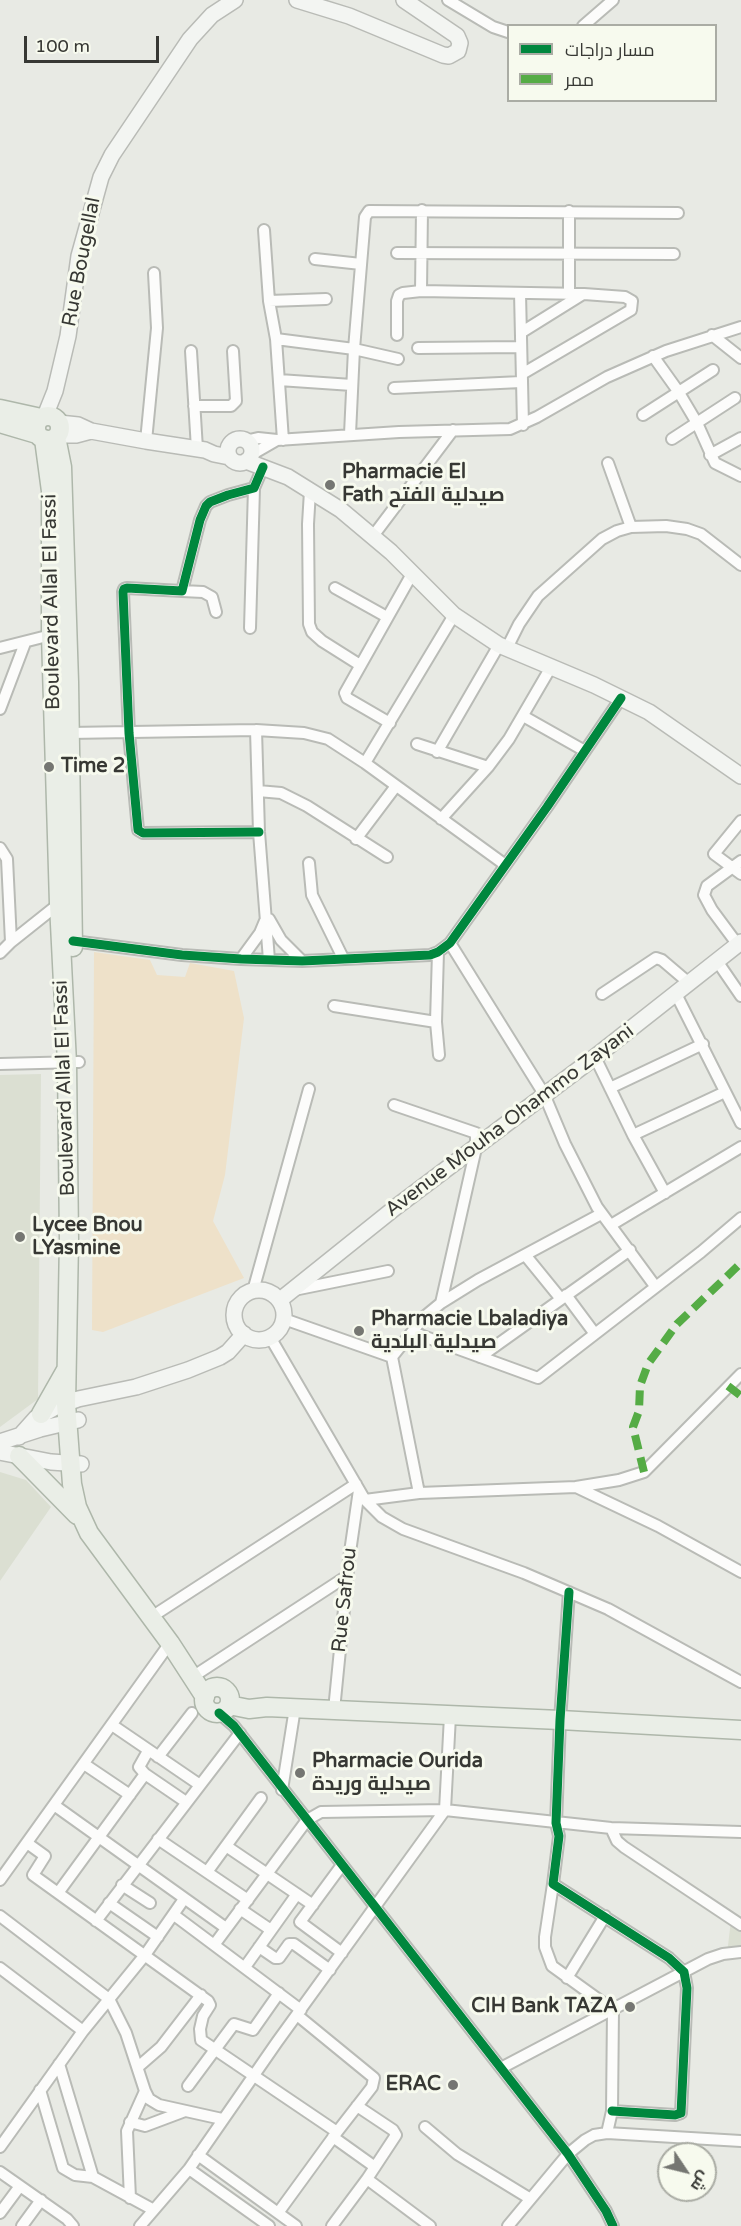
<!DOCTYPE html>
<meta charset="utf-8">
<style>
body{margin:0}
#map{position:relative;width:741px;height:2226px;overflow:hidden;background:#e8eae4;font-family:"Varela Round",Cairo,sans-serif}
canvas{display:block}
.legend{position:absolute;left:507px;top:24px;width:210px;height:78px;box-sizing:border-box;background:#f7faee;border:2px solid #aaaca4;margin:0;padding:8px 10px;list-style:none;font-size:18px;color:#373834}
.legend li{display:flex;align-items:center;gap:12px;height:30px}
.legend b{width:30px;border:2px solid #aaaca4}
.north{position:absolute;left:657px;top:2142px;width:60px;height:60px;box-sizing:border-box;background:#f7faee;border:2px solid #aaaca4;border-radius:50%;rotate:125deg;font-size:16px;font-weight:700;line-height:24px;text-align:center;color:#373834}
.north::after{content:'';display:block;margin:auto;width:21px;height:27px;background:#757672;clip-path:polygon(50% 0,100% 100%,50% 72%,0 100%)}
.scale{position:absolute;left:24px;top:36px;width:135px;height:27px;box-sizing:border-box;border:3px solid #373834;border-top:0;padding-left:8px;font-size:18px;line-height:21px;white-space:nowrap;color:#373834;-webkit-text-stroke:4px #f7faee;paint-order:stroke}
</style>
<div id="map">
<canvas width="741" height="2226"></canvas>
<ul class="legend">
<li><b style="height:8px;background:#00873e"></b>مسار دراجات</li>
<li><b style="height:8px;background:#55ac45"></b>ممر</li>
</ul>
<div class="north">ش</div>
<div class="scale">100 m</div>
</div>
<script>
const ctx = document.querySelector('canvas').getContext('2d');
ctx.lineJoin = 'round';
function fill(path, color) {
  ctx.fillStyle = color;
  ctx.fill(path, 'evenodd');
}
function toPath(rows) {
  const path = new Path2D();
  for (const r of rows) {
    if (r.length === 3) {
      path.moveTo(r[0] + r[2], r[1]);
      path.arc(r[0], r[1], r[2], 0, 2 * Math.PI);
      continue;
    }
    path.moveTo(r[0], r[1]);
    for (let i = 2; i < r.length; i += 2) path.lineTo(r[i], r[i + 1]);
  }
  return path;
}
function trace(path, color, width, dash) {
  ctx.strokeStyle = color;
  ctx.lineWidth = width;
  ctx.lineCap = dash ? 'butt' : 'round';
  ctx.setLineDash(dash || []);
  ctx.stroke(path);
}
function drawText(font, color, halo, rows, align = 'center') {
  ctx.font = font + ' "Varela Round",Cairo,sans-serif';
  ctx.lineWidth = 6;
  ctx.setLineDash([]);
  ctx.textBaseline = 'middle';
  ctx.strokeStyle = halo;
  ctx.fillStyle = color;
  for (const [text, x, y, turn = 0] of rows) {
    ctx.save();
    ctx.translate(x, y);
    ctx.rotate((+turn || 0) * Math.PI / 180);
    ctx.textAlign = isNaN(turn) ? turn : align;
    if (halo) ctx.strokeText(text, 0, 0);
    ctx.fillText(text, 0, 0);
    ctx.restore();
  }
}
fill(toPath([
 [41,1074,38,1399,0,1427,0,1075],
 [0,1472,26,1480,51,1507,0,1581],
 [731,1920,741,1927,741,1953,727,1954]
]), '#dbdfd2');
fill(toPath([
 [94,952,150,960,157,975,185,977,190,963,234,971,244,1018,225,1175,213,1221,244,1278,103,1332,92,1330]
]), '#eee1c9');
const street = toPath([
 [448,0,493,27,508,32],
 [583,26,613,0],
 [264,230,269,301,276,339,283,440],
 [397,253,674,254],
 [315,259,361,264],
 [421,291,422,210],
 [520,293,523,425],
 [569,294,569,211],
 [269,301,326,299],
 [522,332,583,294],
 [397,335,397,301,399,295,403,293,421,291,584,294,625,297,632,301,631,310,522,374],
 [712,335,741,358],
 [276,339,354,349,398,359],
 [418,348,521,347],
 [191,351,197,449],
 [653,356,678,391,697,423,715,463,741,476],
 [279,380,352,385],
 [394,388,521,382],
 [194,406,231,406,236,401,233,351],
 [643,415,713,370],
 [350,434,354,349,365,217,369,211,678,213],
 [672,439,735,398],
 [146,441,157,328,154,273],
 [245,441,258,438,277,440,399,432,510,429,537,417,607,377,666,351,741,327],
 [251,455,277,440],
 [710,455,741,438],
 [608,463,631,527],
 [310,491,308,524,309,624,312,632,322,641,360,665],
 [373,536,453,430],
 [335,588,387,617],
 [182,591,203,592,212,597,216,612],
 [250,628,254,488],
 [0,648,55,634],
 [507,648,519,624,538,596,602,539,617,531,631,527,666,526,687,529,701,534,741,565],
 [0,709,25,643],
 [523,716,585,751],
 [390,723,347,698,345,693,412,574],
 [69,733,256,730],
 [417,744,488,767],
 [437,752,499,645],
 [365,763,454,615],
 [258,791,281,793,307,806,387,857],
 [441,819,488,767,509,739,551,667],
 [741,821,714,854,741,874],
 [259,832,143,833,138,830,129,733,123,592,124,589,127,588,182,591,200,520,206,506,210,502,228,495,254,488,263,467],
 [356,839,396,786],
 [0,848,7,859,11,942],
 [309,863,312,895,343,958],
 [269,919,281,940,302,961],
 [73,941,182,955,241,959,302,961,430,955,438,952,450,943,547,807,621,698],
 [450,943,544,1094,565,1144,597,1207,655,1286],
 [738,945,712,910,704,895,707,886,741,861],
 [438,952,436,1022,439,1055],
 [0,953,11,942,60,903],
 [241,959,260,933,265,921],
 [269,960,259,832,256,730,304,733,328,739,365,763,504,864],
 [717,961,741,996],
 [602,994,656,958,662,960,689,983],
 [676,994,741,1123],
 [334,1006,436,1022],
 [595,1057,633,1135,665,1193],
 [0,1064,79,1062],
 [610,1088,703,1044],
 [394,1105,476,1133,476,1148,441,1303],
 [633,1135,725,1092],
 [611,1225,741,1147],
 [526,1256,561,1299],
 [294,1290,388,1271],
 [253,1291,309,1089],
 [566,1295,595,1334],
 [284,1319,392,1357],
 [412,1332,538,1378,701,1252,741,1218],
 [270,1337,365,1500,382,1517,403,1529,524,1573,608,1609,741,1682],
 [480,1357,630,1250],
 [576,1487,619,1480,644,1472,741,1374],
 [419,1493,392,1357,424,1317,441,1303,478,1280,601,1214],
 [365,1500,419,1493,576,1487,658,1526,741,1572],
 [569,1592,560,1720,556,1823,559,1836,553,1884,669,1958,684,1972,687,1988,681,2113,675,2115,612,2111],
 [159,1612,356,1484],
 [200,1672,347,1576],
 [334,1710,349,1559,359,1490],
 [219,1713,234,1726,568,2154,606,2211,613,2226],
 [112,1725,200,1785],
 [158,1757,192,1713],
 [84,1764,130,1795],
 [145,1774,139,1767,148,1751],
 [282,1790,295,1708],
 [54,1805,226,1928],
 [611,1828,617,1841,624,1847,741,1925],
 [158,1839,248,1900],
 [27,1843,45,1856,33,1875,208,2001,210,2005,203,2016,200,2029,201,2040,337,2132],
 [226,1846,313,1905],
 [342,1865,300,1922,342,1953],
 [207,1872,261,1798],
 [0,1880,170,1643],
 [553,1884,545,1937,545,1947,552,1966,613,2010,612,2111,607,2133],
 [122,1885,150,1903],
 [58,1893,145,1774,186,1802],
 [109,1903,158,1937],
 [240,1909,271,1930],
 [174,1915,301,2010],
 [0,1916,109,1999,126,2033,145,2091,149,2099,159,2105,222,2119],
 [96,1921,240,1733],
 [214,1945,307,1820,321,1812,445,1810,611,1828,741,1832],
 [259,1947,275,1958,279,1958,289,1944,294,1944,330,1970],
 [245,1967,297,1894],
 [0,1968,83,2031],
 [567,1978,605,1916],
 [59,2064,93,2177],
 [138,2067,161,2047,201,1995],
 [501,2068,708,1959,723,1954,741,1952],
 [188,2086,234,2024,253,2030,279,1993],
 [40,2090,63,2168,75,2175,93,2177,152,2209],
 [130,2122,145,2126,185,2111],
 [425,2127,457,2154,529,2198],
 [333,2137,375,2167],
 [0,2147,83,2031,145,1955,184,1899],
 [198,2155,296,2226],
 [189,2169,269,2226],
 [0,2172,67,2219,73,2226],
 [367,2179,430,2226],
 [130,2198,127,2131,145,2091],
 [0,2213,20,2186],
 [278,2213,337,2132,372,2087,374,2078,297,2015],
 [22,2226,41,2200],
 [140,2226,189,2169,277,2042,445,1810,450,1716],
 [332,2226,367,2179,396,2135,393,2130,357,2106],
 [508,2226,568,2154,585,2140,594,2135,607,2133,741,2141]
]);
const secondary = toPath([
 [297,0,349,16,443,55,449,56,458,51,460,43,457,36,404,0],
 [45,416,55,391,68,336,79,256,101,177,112,155,190,39,212,15,235,0],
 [59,423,78,425,91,431,146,441,205,450,214,454,229,457],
 [58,435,76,435,91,431],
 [240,451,12],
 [246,461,288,477,341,510,391,552,454,615,499,645,594,685,649,712,741,776],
 [259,1315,25],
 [280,1300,396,1207,595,1057,741,942],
 [19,1437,36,1418,56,1407,78,1399,136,1387,188,1370,220,1357,228,1352,244,1334],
 [0,1442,40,1429,78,1420],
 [0,1452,51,1462,81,1464]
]);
const primary = toPath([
 [0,409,41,418],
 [48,428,12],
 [0,423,37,434],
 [56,437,62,467,69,682,73,947],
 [44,439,51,491,51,635,59,904,67,1063,69,1240,66,1404,72,1484,77,1507,89,1533,170,1643,205,1697],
 [41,1414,66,1370],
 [19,1456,77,1515],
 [217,1700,13],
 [229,1705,249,1709,267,1707,560,1720,741,1730]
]);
trace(street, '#b9bbb6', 14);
trace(secondary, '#b9bbb6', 18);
trace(primary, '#aeb7aa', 21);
trace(street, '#fcfcfb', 10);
trace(secondary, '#f3f5f2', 15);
trace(primary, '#eaeee7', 18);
trace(toPath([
 [728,1386,741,1396],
 [644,1472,633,1427,639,1411,640,1386,648,1364,677,1324,741,1263]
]), '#55ac45', 8, [15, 8]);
trace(toPath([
 [259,832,143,833,138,830,129,733,123,592,124,589,127,588,182,591,200,520,206,506,210,502,228,495,254,488,263,467],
 [73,941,182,955,241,959,302,961,430,955,438,952,450,943,547,807,621,698],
 [569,1592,560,1720,556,1823,559,1836,553,1884,669,1958,684,1972,687,1988,681,2113,675,2115,612,2111],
 [219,1713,234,1726,568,2154,606,2211,613,2226]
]), '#00873e', 9);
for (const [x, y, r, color] of [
 [330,485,6,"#757672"],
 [49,767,6,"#757672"],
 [20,1237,6,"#757672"],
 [359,1331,6,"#757672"],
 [300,1773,6,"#757672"],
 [630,2007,6,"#757672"],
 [453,2085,6,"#757672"]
]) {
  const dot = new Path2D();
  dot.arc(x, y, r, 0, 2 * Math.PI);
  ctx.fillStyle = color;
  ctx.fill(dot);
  trace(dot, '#f7faee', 2);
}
drawText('20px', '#373834', '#f7faee', [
 ["Rue Bougellal",82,262,-79],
 ["Boulevard Allal El Fassi",52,602,-91],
 ["Boulevard Allal El Fassi",65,1088,-92],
 ["Avenue Mouha Ohammo Zayani",510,1121,-37],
 ["Rue Safrou",345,1600,-84]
]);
drawText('bold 20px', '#373834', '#f7faee', [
 ["Pharmacie El",342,473],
 ["Fath صيدلية الفتح",342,496],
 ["Time 2",61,767],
 ["Lycee Bnou",32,1226],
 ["LYasmine",32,1249],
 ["Pharmacie Lbaladiya",371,1320],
 ["صيدلية البلدية",371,1343],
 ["Pharmacie Ourida",312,1762],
 ["صيدلية وريدة",312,1785],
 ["CIH Bank TAZA",618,2007,"right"],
 ["ERAC",441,2085,"right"]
], 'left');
</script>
